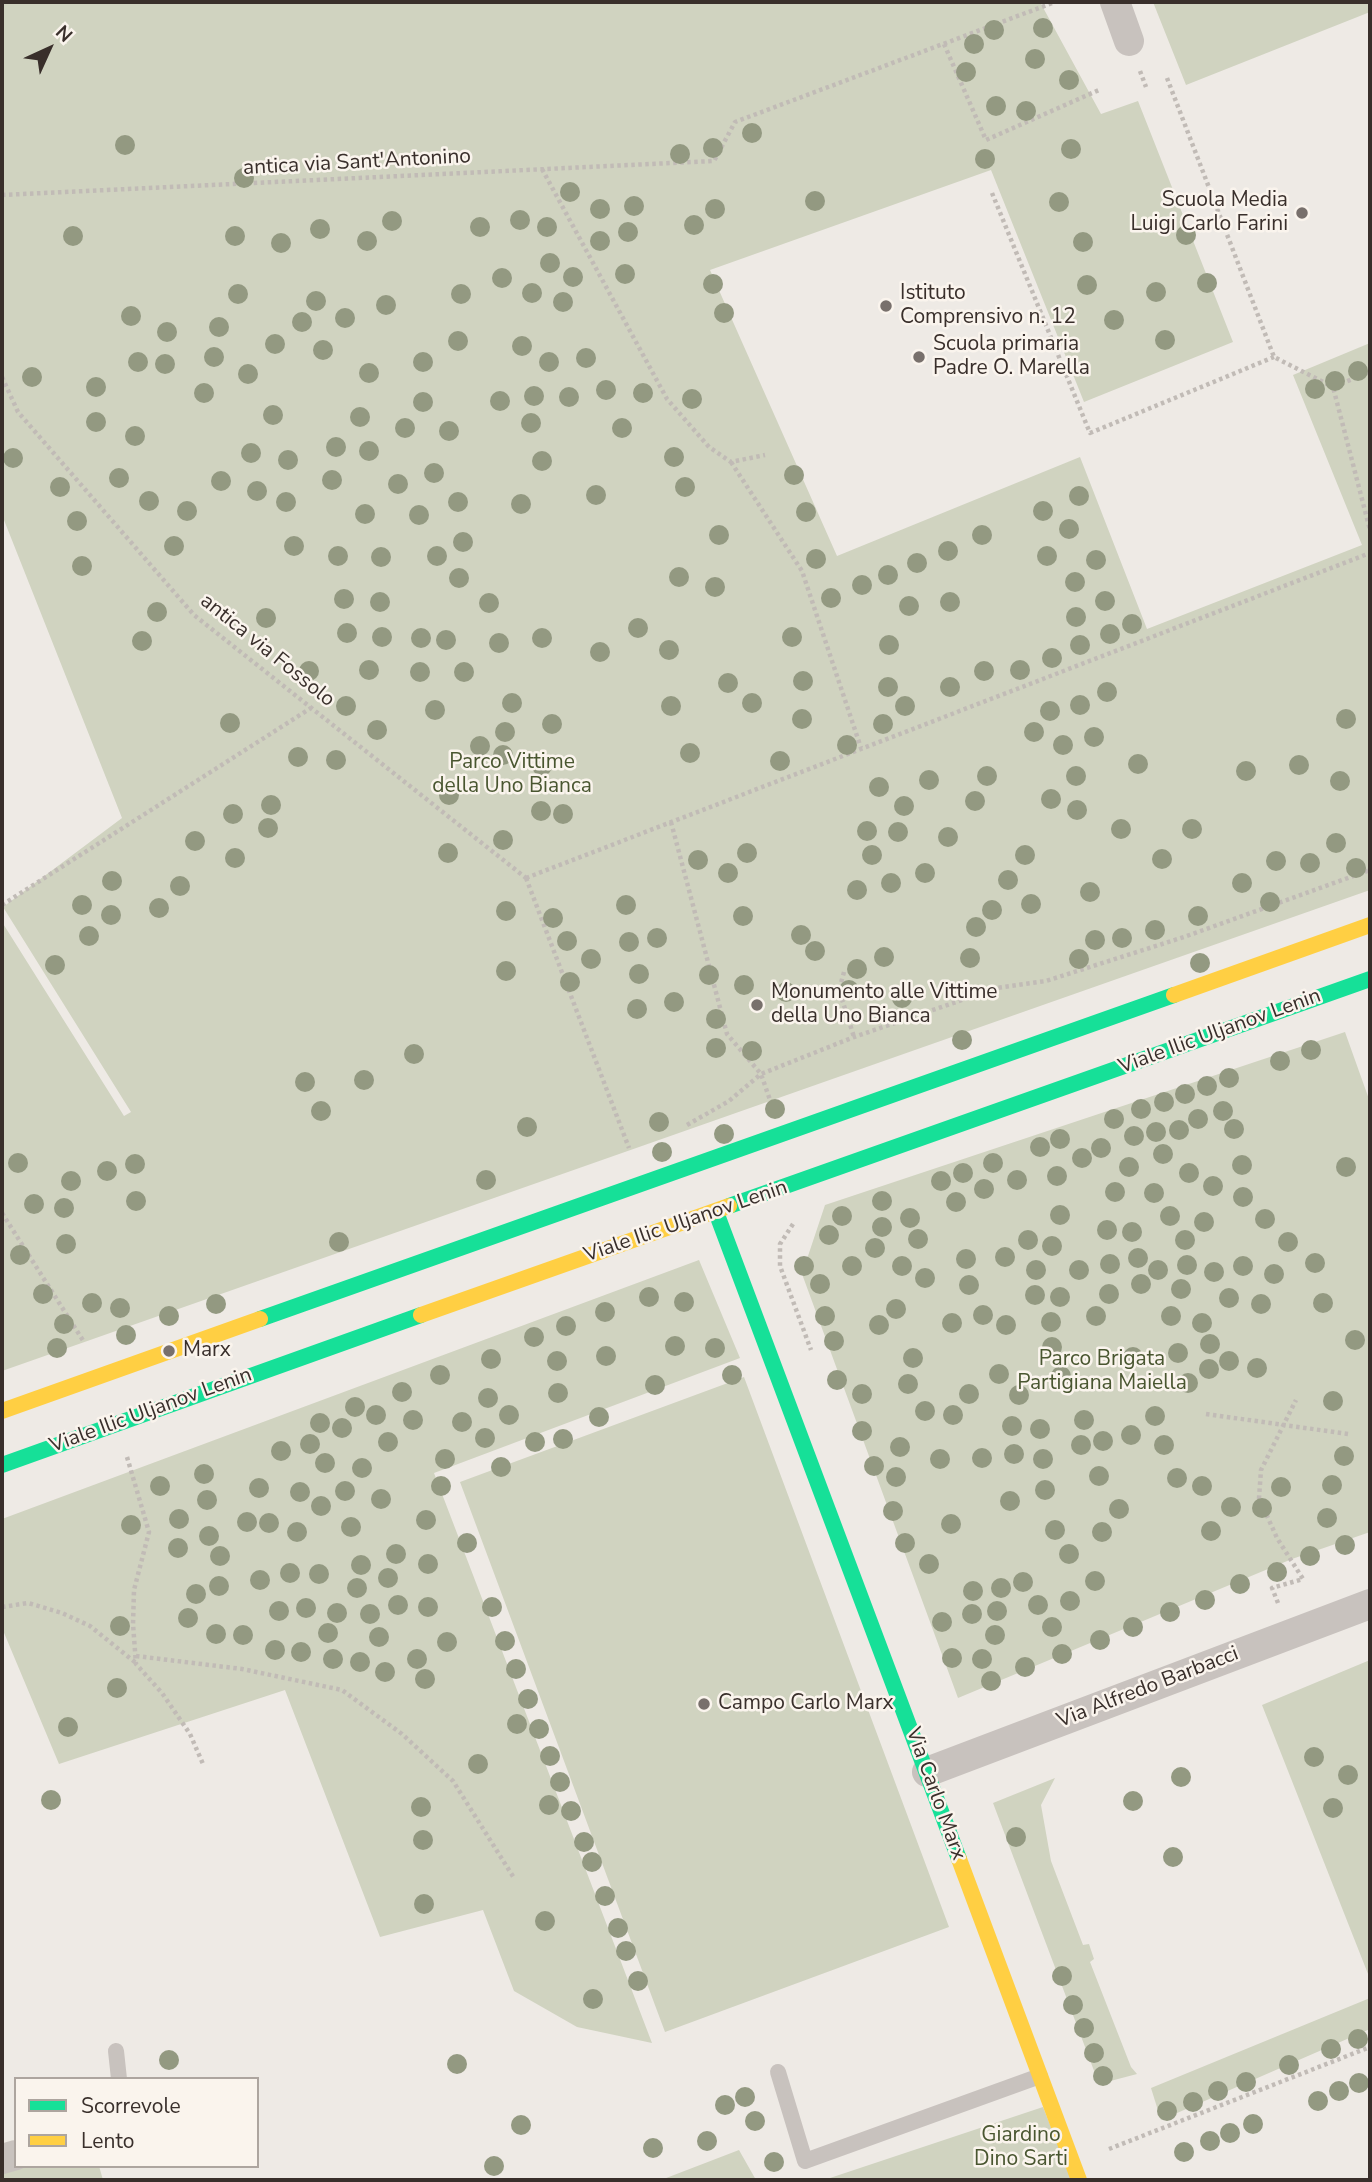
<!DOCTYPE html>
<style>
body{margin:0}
#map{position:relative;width:1372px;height:2182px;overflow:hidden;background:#eeeae5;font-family:"Nunito Sans",sans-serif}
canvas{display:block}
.frame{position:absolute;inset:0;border:4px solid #392f2b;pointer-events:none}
.legend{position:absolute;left:14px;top:2077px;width:245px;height:91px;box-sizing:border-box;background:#faf4ed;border:2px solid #ada59f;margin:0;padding:9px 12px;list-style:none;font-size:21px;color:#392f2b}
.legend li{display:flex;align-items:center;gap:14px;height:35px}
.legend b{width:35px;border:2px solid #ada59f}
.north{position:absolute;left:14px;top:14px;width:70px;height:70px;-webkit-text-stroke:5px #faf4ed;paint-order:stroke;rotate:45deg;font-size:19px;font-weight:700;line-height:28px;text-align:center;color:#392f2b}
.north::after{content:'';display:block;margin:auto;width:24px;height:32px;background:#392f2b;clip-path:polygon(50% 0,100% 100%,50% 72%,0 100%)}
</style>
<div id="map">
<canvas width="1372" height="2182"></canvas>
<div class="frame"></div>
<ul class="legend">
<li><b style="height:9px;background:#16e098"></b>Scorrevole</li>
<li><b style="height:9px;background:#ffcf43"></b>Lento</li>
</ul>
<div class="north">N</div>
</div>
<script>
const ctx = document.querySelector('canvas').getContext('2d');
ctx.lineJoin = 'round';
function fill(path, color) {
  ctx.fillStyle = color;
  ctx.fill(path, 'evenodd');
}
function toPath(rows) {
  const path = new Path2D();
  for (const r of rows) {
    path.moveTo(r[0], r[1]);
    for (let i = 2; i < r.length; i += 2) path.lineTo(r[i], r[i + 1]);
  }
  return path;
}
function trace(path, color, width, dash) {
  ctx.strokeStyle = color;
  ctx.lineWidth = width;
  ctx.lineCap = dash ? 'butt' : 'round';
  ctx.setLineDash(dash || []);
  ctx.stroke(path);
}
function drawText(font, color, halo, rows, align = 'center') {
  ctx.font = font + ' "Nunito Sans",sans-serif';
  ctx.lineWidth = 5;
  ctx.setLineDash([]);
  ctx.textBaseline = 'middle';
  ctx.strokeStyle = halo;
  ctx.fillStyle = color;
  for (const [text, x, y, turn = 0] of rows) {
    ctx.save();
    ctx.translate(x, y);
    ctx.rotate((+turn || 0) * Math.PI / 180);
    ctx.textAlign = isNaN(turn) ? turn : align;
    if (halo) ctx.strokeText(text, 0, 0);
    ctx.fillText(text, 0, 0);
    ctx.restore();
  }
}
fill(toPath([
 [2,2,1040,2,1101,114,1138,101,1233,342,1084,402,991,170,710,270,837,556,1080,457,1147,629,1362,545,1293,375,1370,343,1370,890,2,1371,2,922,124,1116,131,1112,3,907,122,818,2,515],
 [1153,2,1370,2,1370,12,1186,85],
 [1345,1032,1370,1102,1370,1532,1292,1559,958,1698,802,1274,825,1205],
 [699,1260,740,1358,434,1473,652,2043,577,2027,514,1991,483,1910,380,1937,285,1690,59,1764,2,1628,2,1519],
 [744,1377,949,1927,665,2032,460,1482],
 [1370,1660,1370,1979,1262,1705],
 [1055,1778,1041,1805,1051,1861,1083,1945,1089,1944,1094,1959,1090,1962,1131,2067,1137,2074,1099,2084,993,1803],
 [1370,1998,1370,2029,1161,2120,1151,2088],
 [1043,2107,1072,2180,824,2180],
 [739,2150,756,2180,661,2180],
 [2,2157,16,2166,99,2166,103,2180,2,2180]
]), '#d0d3c0');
trace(toPath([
 [944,44,986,140,1099,90],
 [1140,71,1146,87],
 [1167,78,1274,357,1333,387],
 [542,169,667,399,709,447,731,462,765,455],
 [992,193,1090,433,1274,357],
 [2,195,714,161,735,122,1055,2],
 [1370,372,1333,387,1370,530],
 [2,377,18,412,194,615,526,878],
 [731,462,802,571,861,748],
 [671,822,727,1034,761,1074,770,1100],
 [526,878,1370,553],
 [526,878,629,1148],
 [2,905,311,708],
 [844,972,839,990,854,1037],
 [687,1125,729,1101,761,1074,854,1037,997,988,1046,981,1184,937,1370,870],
 [2,1213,84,1342],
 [793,1224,780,1244,780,1266,811,1350],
 [1206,1414,1348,1434],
 [127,1457,149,1532,134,1590,133,1624,136,1664,162,1693,190,1734,203,1764],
 [1278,1603,1272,1588,1303,1579,1277,1538,1259,1498,1261,1470,1296,1400],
 [2,1607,28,1603,62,1613,90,1626,136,1663],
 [136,1656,242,1669,342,1690,402,1734,453,1781,514,1878],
 [1109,2149,1370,2047]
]), '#c1bbb6', 4.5, [3.5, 3.5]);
trace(toPath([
 [116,2051,119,2079],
 [778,2072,805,2161,1040,2076]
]), '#c8c2be', 16);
trace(toPath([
 [1115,2,1129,41],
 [927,1772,1370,1604],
 [2,2159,16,2155]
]), '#c8c2be', 30);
trace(toPath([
 [729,1206,1370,979],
 [716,1212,959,1859],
 [260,1319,1174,995],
 [2,1465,421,1315]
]), '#16e098', 16);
trace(toPath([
 [1174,995,1370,925],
 [421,1315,729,1206],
 [2,1411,260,1319],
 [959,1859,1079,2180]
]), '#ffcf43', 16);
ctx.fillStyle = '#939981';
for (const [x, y] of [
 [1043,28],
 [994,30],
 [974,44],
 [1035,59],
 [966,72],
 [1069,80],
 [996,106],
 [1026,111],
 [752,133],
 [125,145],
 [713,148],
 [1071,149],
 [680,154],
 [985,159],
 [244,178],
 [570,192],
 [815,201],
 [1059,202],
 [634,206],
 [600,209],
 [715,209],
 [520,220],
 [392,221],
 [694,225],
 [480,227],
 [547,227],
 [320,229],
 [628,232],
 [1186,235],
 [73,236],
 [235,236],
 [367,241],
 [600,241],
 [1083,242],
 [281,243],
 [550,263],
 [625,274],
 [573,277],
 [502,278],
 [1207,283],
 [713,284],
 [1087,285],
 [1156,292],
 [532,293],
 [238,294],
 [461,294],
 [316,301],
 [563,302],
 [386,305],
 [724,313],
 [131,316],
 [345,318],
 [1114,320],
 [302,322],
 [219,327],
 [167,332],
 [1165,340],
 [458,341],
 [275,344],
 [522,346],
 [323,350],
 [214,357],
 [586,358],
 [138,362],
 [423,362],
 [549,362],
 [165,364],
 [1358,371],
 [369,373],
 [248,374],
 [32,377],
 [1335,381],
 [96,387],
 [1315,389],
 [606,390],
 [204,393],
 [643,393],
 [534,396],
 [569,397],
 [692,399],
 [500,401],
 [423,402],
 [273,415],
 [360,417],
 [96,422],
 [531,423],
 [405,428],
 [622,428],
 [449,431],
 [135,436],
 [336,447],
 [369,451],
 [251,453],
 [674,457],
 [13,458],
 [288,460],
 [542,461],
 [434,473],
 [794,475],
 [119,478],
 [332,480],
 [221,481],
 [398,484],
 [60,487],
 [685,487],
 [257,491],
 [596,495],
 [1079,496],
 [149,501],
 [286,502],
 [458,502],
 [521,504],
 [187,511],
 [1043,511],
 [806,512],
 [365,514],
 [419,515],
 [77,521],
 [1069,529],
 [719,535],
 [982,535],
 [463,542],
 [174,546],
 [294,546],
 [948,551],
 [338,556],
 [437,556],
 [1047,556],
 [381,557],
 [816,559],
 [1096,560],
 [917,563],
 [82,566],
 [888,575],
 [679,577],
 [459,578],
 [1075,582],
 [862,585],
 [715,587],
 [831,598],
 [344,599],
 [1105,601],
 [380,602],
 [950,602],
 [489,603],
 [909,606],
 [157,612],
 [1076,617],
 [266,618],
 [1132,624],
 [638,628],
 [347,633],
 [1110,634],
 [382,637],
 [792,637],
 [421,638],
 [542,638],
 [446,640],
 [142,641],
 [499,643],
 [889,645],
 [1080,645],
 [669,650],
 [600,652],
 [1052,658],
 [369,670],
 [1020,670],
 [309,671],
 [984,671],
 [420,672],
 [464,672],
 [803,681],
 [728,683],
 [888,687],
 [950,687],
 [1107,692],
 [512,703],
 [752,703],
 [1080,705],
 [346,706],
 [671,706],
 [905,706],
 [435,710],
 [1050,711],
 [802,719],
 [1346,719],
 [230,723],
 [552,724],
 [883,724],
 [377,730],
 [505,732],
 [1034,732],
 [1094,737],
 [847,745],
 [1063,745],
 [480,746],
 [690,753],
 [503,755],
 [298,757],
 [336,760],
 [780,761],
 [1138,764],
 [1299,765],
 [542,766],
 [1246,771],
 [987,776],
 [1076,776],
 [929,780],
 [1340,781],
 [879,787],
 [449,795],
 [1051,799],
 [975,801],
 [271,805],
 [904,806],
 [1077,810],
 [541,811],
 [233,814],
 [563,814],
 [268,828],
 [1121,829],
 [1192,829],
 [867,831],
 [898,832],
 [948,837],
 [503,840],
 [195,841],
 [1336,843],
 [448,853],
 [747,853],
 [872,855],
 [1025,855],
 [235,858],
 [1162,859],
 [698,860],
 [1276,861],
 [1310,863],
 [1356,868],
 [728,873],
 [925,873],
 [1008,880],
 [112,881],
 [891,883],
 [1242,883],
 [180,886],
 [857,890],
 [1090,892],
 [1270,902],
 [1031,904],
 [82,905],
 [626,905],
 [159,908],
 [992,910],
 [506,911],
 [111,915],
 [743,916],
 [1198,916],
 [553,918],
 [976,927],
 [1155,930],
 [801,935],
 [89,936],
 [657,938],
 [1122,938],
 [1095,940],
 [567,941],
 [629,942],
 [815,951],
 [884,957],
 [970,958],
 [591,959],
 [1079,959],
 [1200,963],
 [55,965],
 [857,969],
 [506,971],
 [639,974],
 [709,975],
 [570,982],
 [744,985],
 [849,990],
 [786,992],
 [902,998],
 [674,1002],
 [637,1009],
 [716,1019],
 [962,1040],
 [716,1048],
 [1311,1050],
 [752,1051],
 [414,1054],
 [1280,1061],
 [1229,1078],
 [364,1080],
 [305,1082],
 [1207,1086],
 [1185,1094],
 [1164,1102],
 [775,1109],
 [1141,1109],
 [321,1111],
 [1223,1111],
 [1114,1119],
 [1198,1119],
 [659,1122],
 [527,1127],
 [1234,1129],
 [1179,1130],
 [1156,1132],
 [724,1134],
 [1134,1136],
 [1060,1139],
 [1040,1147],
 [1101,1148],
 [662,1152],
 [1163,1154],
 [1082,1158],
 [18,1163],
 [993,1163],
 [135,1164],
 [1242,1165],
 [1129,1167],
 [1346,1167],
 [107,1171],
 [963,1173],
 [1189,1173],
 [1057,1176],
 [486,1180],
 [1017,1180],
 [71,1181],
 [941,1181],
 [1213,1186],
 [984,1189],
 [1115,1192],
 [1154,1193],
 [1243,1197],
 [136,1201],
 [882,1201],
 [956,1202],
 [34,1204],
 [64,1208],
 [1060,1215],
 [842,1216],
 [1170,1216],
 [910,1218],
 [1265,1219],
 [1204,1222],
 [882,1227],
 [1107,1230],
 [1132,1232],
 [829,1235],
 [918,1239],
 [1028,1240],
 [1185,1240],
 [339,1242],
 [1288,1242],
 [66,1244],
 [1052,1246],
 [875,1248],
 [20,1255],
 [1005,1257],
 [1138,1258],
 [966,1259],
 [1315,1263],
 [1110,1264],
 [1187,1265],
 [804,1266],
 [852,1266],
 [902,1266],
 [1243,1266],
 [1036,1270],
 [1079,1270],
 [1158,1270],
 [1214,1272],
 [1274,1274],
 [925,1278],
 [820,1284],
 [1141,1284],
 [969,1285],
 [1181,1289],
 [43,1294],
 [1109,1294],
 [1035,1295],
 [649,1297],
 [1060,1297],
 [1229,1298],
 [684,1302],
 [92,1303],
 [1323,1303],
 [216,1304],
 [1261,1304],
 [120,1308],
 [896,1309],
 [605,1312],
 [983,1315],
 [169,1316],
 [825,1316],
 [1096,1316],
 [1171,1316],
 [1051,1322],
 [952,1323],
 [1202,1323],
 [64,1324],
 [879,1325],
 [1006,1325],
 [566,1326],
 [126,1335],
 [534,1337],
 [1355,1340],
 [834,1341],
 [1210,1344],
 [675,1346],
 [1052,1347],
 [57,1348],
 [715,1348],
 [1178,1353],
 [606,1356],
 [1133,1357],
 [913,1358],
 [491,1359],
 [557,1361],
 [1229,1361],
 [1257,1368],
 [1209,1369],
 [999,1374],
 [440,1375],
 [732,1375],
 [1061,1376],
 [837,1380],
 [1188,1383],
 [908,1384],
 [655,1385],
 [402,1392],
 [558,1393],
 [862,1394],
 [969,1394],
 [1019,1395],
 [488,1398],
 [1333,1401],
 [355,1407],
 [925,1411],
 [376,1415],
 [509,1415],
 [953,1415],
 [1155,1416],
 [599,1417],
 [413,1420],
 [1084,1420],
 [462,1422],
 [320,1423],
 [1012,1426],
 [342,1428],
 [1040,1429],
 [862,1431],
 [1131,1435],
 [485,1438],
 [563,1439],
 [1103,1441],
 [388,1442],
 [535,1442],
 [310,1444],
 [1081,1445],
 [1164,1445],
 [900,1447],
 [281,1451],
 [1014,1454],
 [1344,1456],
 [982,1458],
 [445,1459],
 [940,1459],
 [1043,1459],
 [325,1463],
 [874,1466],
 [501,1467],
 [362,1468],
 [204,1474],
 [1099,1476],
 [896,1477],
 [1177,1478],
 [1332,1485],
 [160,1486],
 [441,1486],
 [1202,1486],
 [1281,1487],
 [259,1488],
 [1045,1490],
 [345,1491],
 [300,1492],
 [381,1499],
 [207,1500],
 [1010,1501],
 [321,1506],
 [1231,1507],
 [1262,1508],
 [1119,1509],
 [893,1511],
 [1327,1518],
 [179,1519],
 [426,1520],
 [247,1522],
 [269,1523],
 [951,1524],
 [131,1525],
 [351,1527],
 [1055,1530],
 [1211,1531],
 [297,1532],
 [1102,1532],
 [209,1536],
 [467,1543],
 [905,1543],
 [1345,1545],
 [178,1548],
 [396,1554],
 [1069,1554],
 [220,1556],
 [1310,1556],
 [428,1564],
 [929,1564],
 [361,1565],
 [1277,1572],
 [290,1573],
 [319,1574],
 [388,1578],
 [260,1580],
 [1095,1581],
 [1023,1582],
 [1240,1584],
 [219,1586],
 [357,1588],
 [1001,1588],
 [973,1591],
 [196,1594],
 [1205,1600],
 [1070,1601],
 [398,1605],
 [1038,1605],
 [428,1607],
 [492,1607],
 [306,1608],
 [279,1611],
 [997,1611],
 [1170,1612],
 [337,1613],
 [370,1614],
 [972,1614],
 [188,1618],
 [942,1622],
 [120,1626],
 [1052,1627],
 [1133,1627],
 [328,1633],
 [216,1634],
 [243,1635],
 [995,1635],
 [379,1637],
 [1100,1640],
 [505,1641],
 [447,1642],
 [275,1650],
 [301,1652],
 [1062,1654],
 [952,1658],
 [333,1659],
 [417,1659],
 [982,1659],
 [360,1662],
 [1025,1667],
 [516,1669],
 [385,1672],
 [425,1679],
 [991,1681],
 [117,1688],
 [528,1699],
 [517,1724],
 [68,1727],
 [539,1729],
 [550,1756],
 [1314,1757],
 [478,1764],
 [1348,1775],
 [1181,1777],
 [560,1782],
 [51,1800],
 [1133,1801],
 [549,1805],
 [421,1807],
 [1333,1808],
 [571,1811],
 [1016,1837],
 [423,1840],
 [584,1842],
 [1173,1857],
 [592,1862],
 [605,1896],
 [424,1904],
 [545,1921],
 [618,1928],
 [626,1951],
 [1062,1976],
 [638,1981],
 [593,1999],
 [1073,2005],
 [1084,2028],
 [1358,2039],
 [1331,2049],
 [1094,2053],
 [169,2060],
 [457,2064],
 [1289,2065],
 [1103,2076],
 [1246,2082],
 [1359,2083],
 [1218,2091],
 [1339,2091],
 [745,2097],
 [1318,2101],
 [1193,2102],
 [725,2105],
 [1167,2111],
 [755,2121],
 [1253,2124],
 [521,2125],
 [1230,2133],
 [707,2141],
 [1210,2141],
 [653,2148],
 [1184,2152],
 [774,2162],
 [494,2166]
]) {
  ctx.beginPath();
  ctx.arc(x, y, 10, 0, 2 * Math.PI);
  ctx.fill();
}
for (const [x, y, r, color] of [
 [1302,213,7,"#78706c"],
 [886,306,7,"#78706c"],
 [919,357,7,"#78706c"],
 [757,1005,7,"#78706c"],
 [169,1351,7,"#78706c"],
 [704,1704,7,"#78706c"]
]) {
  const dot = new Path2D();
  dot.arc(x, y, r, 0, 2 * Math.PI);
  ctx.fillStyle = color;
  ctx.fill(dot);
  trace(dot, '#faf4ed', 2.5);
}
drawText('21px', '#392f2b', '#faf4ed', [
 ["antica via Sant'Antonino",357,163,-3],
 ["antica via Fossolo",267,651,39],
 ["Viale Ilic Uljanov Lenin",1220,1032,-20],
 ["Viale Ilic Uljanov Lenin",686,1222,-19],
 ["Viale Ilic Uljanov Lenin",151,1411,-20],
 ["Via Alfredo Barbacci",1148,1688,-21],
 ["Via Carlo Marx",935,1794,70]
]);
drawText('21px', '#392f2b', '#faf4ed', [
 ["Scuola Media",1288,201,"right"],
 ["Luigi Carlo Farini",1288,225,"right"],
 ["Istituto",900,294],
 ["Comprensivo n. 12",900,318],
 ["Scuola primaria",933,345],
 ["Padre O. Marella",933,369],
 ["Monumento alle Vittime",771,993],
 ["della Uno Bianca",771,1017],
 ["Marx",183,1351],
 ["Campo Carlo Marx",718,1704]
], 'left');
drawText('21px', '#495630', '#faf4ed', [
 ["Parco Vittime",512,763],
 ["della Uno Bianca",512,787],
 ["Parco Brigata",1102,1360],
 ["Partigiana Maiella",1102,1384],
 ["Giardino",1021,2136],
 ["Dino Sarti",1021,2160]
]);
</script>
